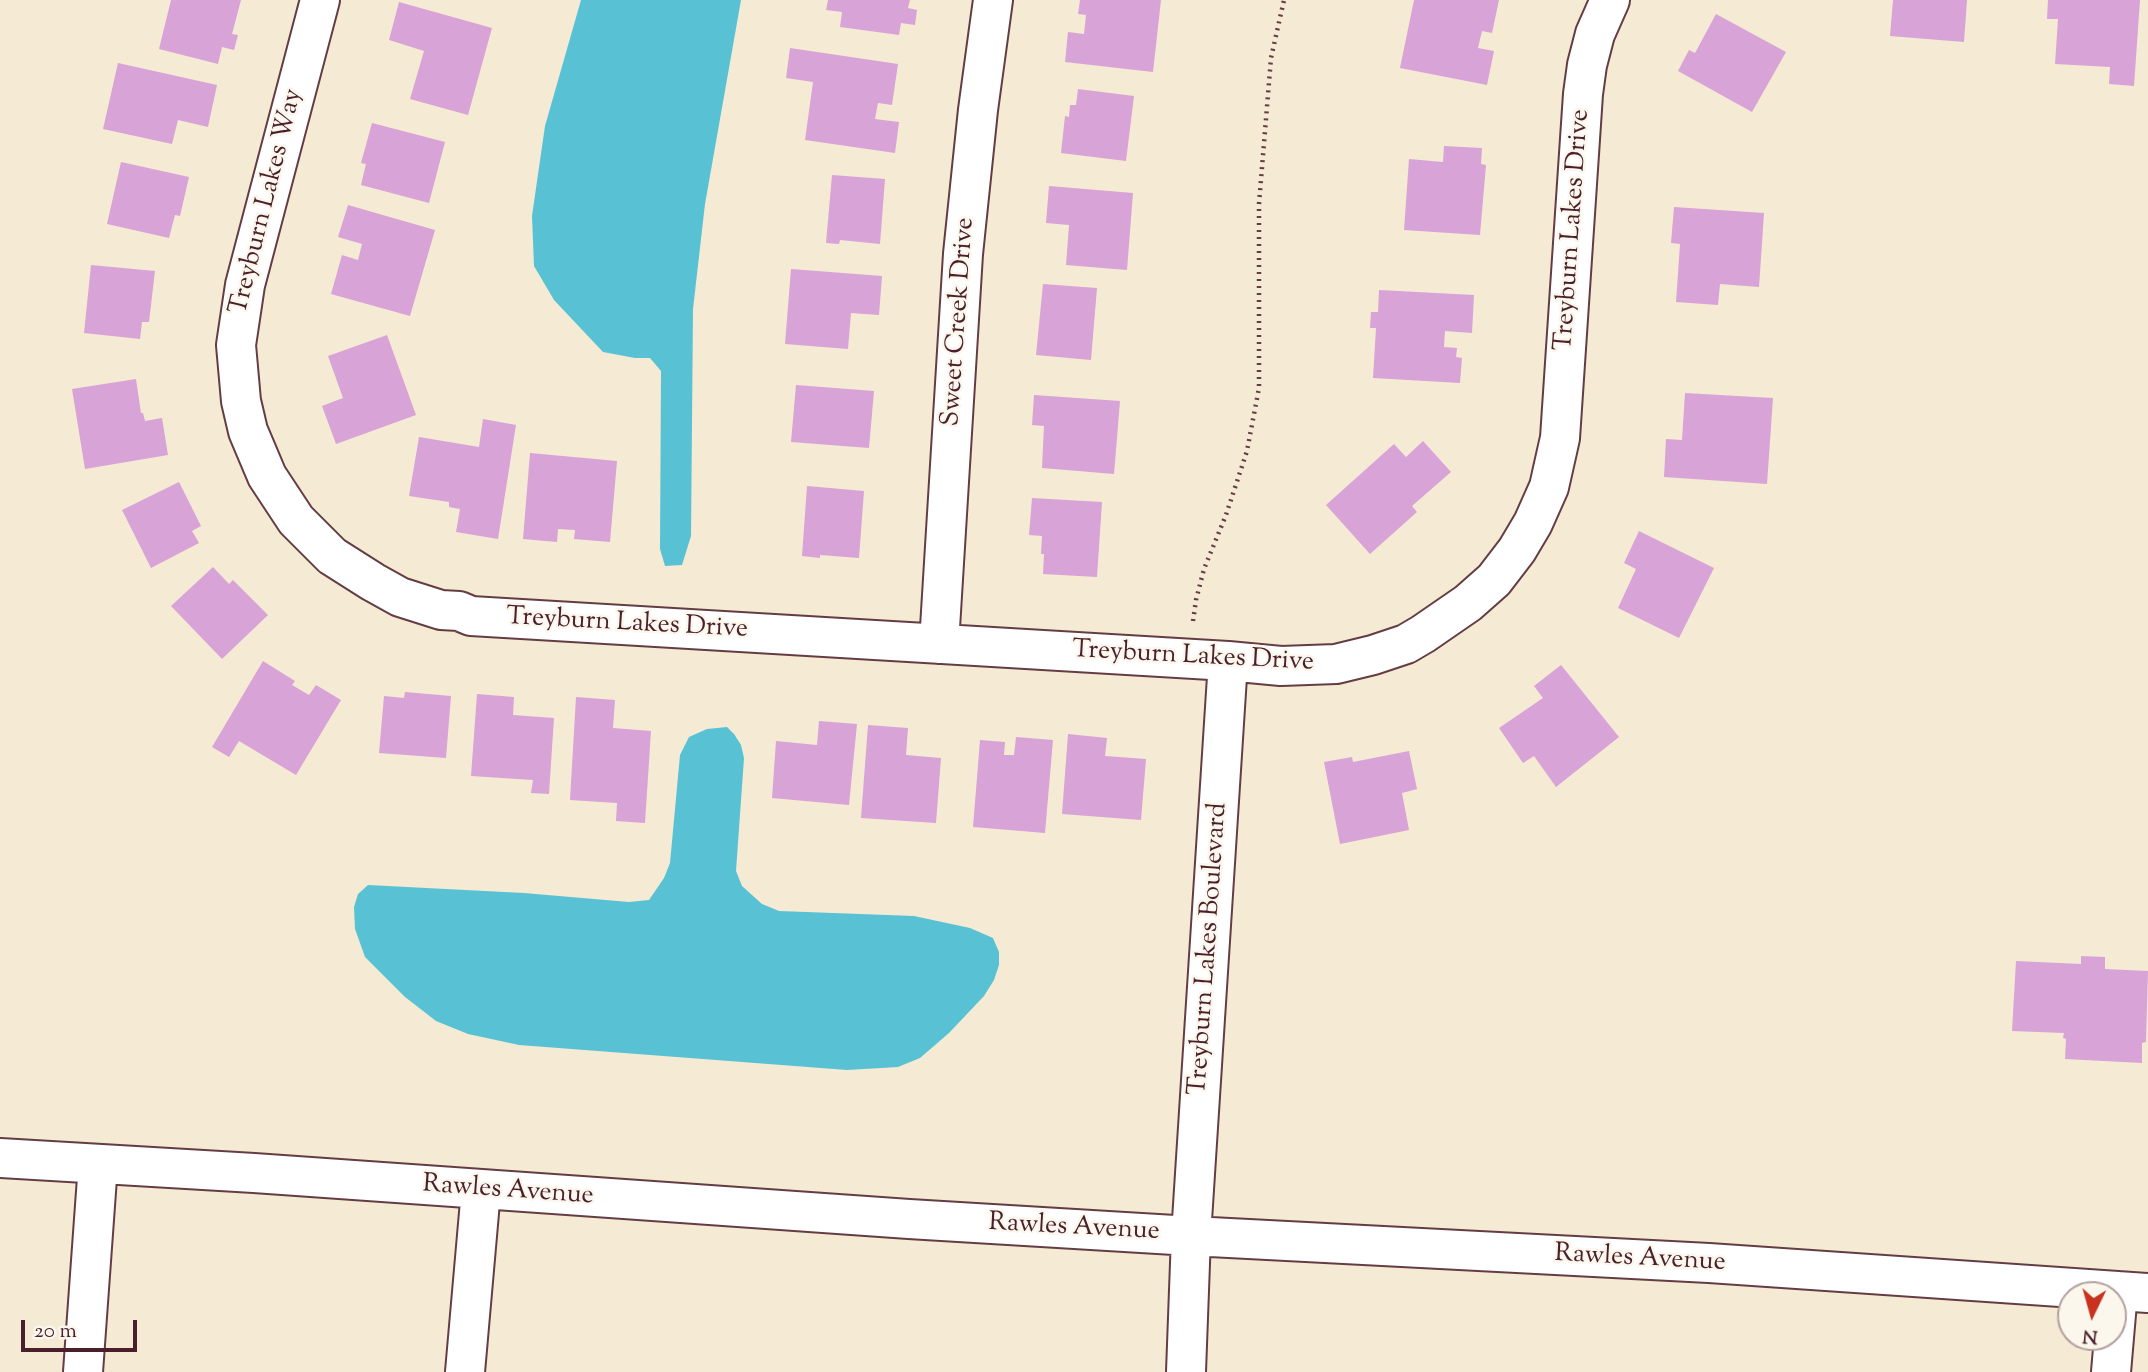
<!DOCTYPE html>
<style>
body{margin:0}
#map{position:relative;width:2148px;height:1372px;overflow:hidden;background:#f5ead4;font-family:"Sorts Mill Goudy",serif}
canvas{display:block}
.north{position:absolute;left:2057px;top:1281px;width:70px;height:70px;box-sizing:border-box;background:#fbf7ec;border:2px solid #b4a19f;border-radius:50%;rotate:185deg;font-size:19px;font-weight:700;line-height:28px;text-align:center;color:#4a1f2b}
.north::after{content:'';display:block;margin:auto;width:24px;height:32px;background:#c8321e;clip-path:polygon(50% 0,100% 100%,50% 72%,0 100%)}
.scale{position:absolute;left:21px;top:1320px;width:116px;height:32px;box-sizing:border-box;border:4px solid #4a1f2b;border-top:0;padding-left:9px;font-size:21px;line-height:24px;white-space:nowrap;color:#4a1f2b;-webkit-text-stroke:5px #fbf7ec;paint-order:stroke}
</style>
<div id="map">
<canvas width="2148" height="1372"></canvas>
<div class="north">N</div>
<div class="scale">20 m</div>
</div>
<script>
const ctx = document.querySelector('canvas').getContext('2d');
ctx.lineJoin = 'round';
function fill(path, color) {
  ctx.fillStyle = color;
  ctx.fill(path, 'evenodd');
}
function toPath(rows) {
  const path = new Path2D();
  for (const r of rows) {
    path.moveTo(r[0], r[1]);
    for (let i = 2; i < r.length; i += 2) path.lineTo(r[i], r[i + 1]);
  }
  return path;
}
function trace(path, color, width, dash) {
  ctx.strokeStyle = color;
  ctx.lineWidth = width;
  ctx.lineCap = dash ? 'butt' : 'round';
  ctx.setLineDash(dash || []);
  ctx.stroke(path);
}
function drawText(font, color, halo, rows, align = 'center') {
  ctx.font = font + ' "Sorts Mill Goudy",serif';
  ctx.lineWidth = 5;
  ctx.setLineDash([]);
  ctx.textBaseline = 'middle';
  ctx.strokeStyle = halo;
  ctx.fillStyle = color;
  for (const [text, x, y, turn = 0] of rows) {
    ctx.save();
    ctx.translate(x, y);
    ctx.rotate((+turn || 0) * Math.PI / 180);
    ctx.textAlign = isNaN(turn) ? turn : align;
    if (halo) ctx.strokeText(text, 0, 0);
    ctx.fillText(text, 0, 0);
    ctx.restore();
  }
}
fill(toPath([
 [581,0,741,0,705,204,693,309,691,536,682,565,665,566,660,549,661,371,650,358,635,358,603,352,554,300,534,266,532,216,545,126],
 [727,727,734,734,741,745,744,758,736,871,742,886,762,904,779,911,914,916,970,928,993,938,999,952,999,965,994,980,984,996,949,1033,920,1058,898,1067,847,1070,519,1045,468,1034,436,1021,405,997,365,957,355,929,354,907,358,894,368,885,524,893,629,902,649,900,664,878,670,863,680,755,689,737,707,729]
]), '#58c2d4');
fill(toPath([
 [171,0,241,0,232,34,238,35,234,50,222,47,218,64,159,49],
 [828,0,910,0,908,8,917,10,915,25,901,23,899,35,840,27,842,12,826,10],
 [1080,0,1161,0,1153,72,1065,62,1068,32,1084,34,1086,15,1078,14],
 [1414,0,1499,0,1492,33,1482,31,1478,48,1494,51,1487,85,1400,68],
 [1893,0,1967,0,1964,42,1890,36],
 [2048,0,2140,0,2134,86,2109,84,2110,67,2055,64,2058,19,2047,19],
 [399,2,492,28,468,115,410,99,424,51,389,40],
 [1716,14,1786,52,1752,112,1678,71,1689,50,1695,53],
 [790,48,898,64,892,105,878,103,875,119,899,122,895,153,805,140,813,82,786,78],
 [118,63,217,85,208,127,178,120,172,144,103,129],
 [1078,89,1134,96,1126,161,1061,153,1065,116,1069,117,1070,105,1076,105],
 [372,123,445,142,429,203,361,185,366,164,361,163],
 [1444,146,1482,148,1481,164,1486,165,1480,235,1404,230,1409,159,1443,162],
 [121,162,189,177,180,216,175,215,169,238,107,224],
 [832,175,885,179,880,244,840,240,839,244,826,243],
 [1049,186,1133,193,1127,270,1066,265,1069,225,1046,223],
 [348,205,435,230,410,316,331,294,342,255,358,260,362,244,338,237],
 [1674,207,1764,213,1759,287,1720,284,1718,305,1676,302,1680,244,1671,243],
 [91,265,155,271,149,322,142,322,140,339,84,333],
 [791,269,882,276,879,315,851,313,848,349,785,344],
 [1043,284,1097,288,1091,360,1036,355],
 [1379,290,1474,295,1472,333,1445,331,1444,347,1457,348,1456,357,1462,358,1460,383,1373,378,1376,328,1370,328,1371,312,1378,312],
 [387,335,416,415,336,444,322,406,343,398,328,356],
 [136,379,141,413,143,413,145,421,162,418,168,455,85,469,72,389],
 [796,385,874,391,869,448,791,442],
 [1685,393,1773,398,1767,484,1664,477,1666,439,1682,440],
 [1034,395,1120,401,1114,474,1042,468,1044,426,1032,425],
 [483,419,516,425,498,539,456,532,460,509,449,507,449,502,409,496,419,437,479,447],
 [1423,441,1451,472,1412,506,1417,512,1370,554,1326,505,1394,444,1406,457],
 [530,453,617,461,610,542,574,539,575,530,558,529,557,542,523,539],
 [179,482,201,526,192,531,199,543,151,568,122,510],
 [807,486,864,491,859,558,820,555,820,558,802,556],
 [1032,498,1102,502,1097,577,1043,574,1044,554,1041,554,1042,536,1029,535],
 [1639,531,1714,568,1679,638,1618,608,1636,569,1624,563],
 [213,567,229,584,233,580,268,615,222,659,171,606],
 [263,661,295,681,292,685,309,695,316,685,341,700,296,775,239,741,229,757,212,747],
 [1561,665,1619,737,1556,787,1534,756,1523,763,1499,728,1543,698,1534,686],
 [405,692,451,696,446,758,379,753,384,696,404,698],
 [477,694,514,697,513,715,554,718,549,794,531,793,533,780,471,776],
 [576,697,615,700,613,728,651,731,645,823,616,821,617,803,570,800],
 [819,721,857,724,849,805,772,798,776,741,817,745],
 [868,725,908,728,906,755,941,758,936,823,861,818],
 [1068,734,1107,738,1105,756,1146,759,1141,820,1062,814],
 [1016,737,1053,740,1045,833,973,827,980,740,1005,742,1004,755,1014,755],
 [1409,751,1417,789,1402,793,1409,830,1340,844,1324,762,1352,757,1353,762],
 [2081,956,2105,957,2105,969,2148,971,2146,1042,2142,1043,2142,1063,2065,1059,2066,1039,2063,1038,2064,1033,2012,1031,2016,961,2081,964]
]), '#d8a3d7');
const minor = toPath([
 [320,0,245,285,236,345,241,401,248,431,267,476,296,520,332,556,373,582,400,597,441,610,459,611,471,616,1228,661,1281,666,1336,664,1373,655,1406,644,1423,634,1468,603,1494,580,1517,550,1533,523,1549,487,1560,438,1583,94,1587,65,1595,34,1610,0],
 [939,644,963,254,978,110,993,0],
 [0,1158,254,1173,909,1219,1191,1236,1709,1263,2148,1293],
 [83,1372,98,1164],
 [465,1372,481,1190],
 [1186,1372,1191,1236,1228,661],
 [2111,1372,2118,1291]
]);
trace(minor, '#643d44', 42);
trace(toPath([
 [1193,621,1196,600,1204,569,1226,515,1247,451,1259,388,1259,204,1271,58,1284,0]
]), '#643d44', 4.5, [2, 5]);
trace(minor, '#fff', 38);
drawText('26px', '#4a1f2b', '#fbf7ec', [
 ["Treyburn Lakes Way",268,202,-76],
 ["Treyburn Lakes Drive",1574,230,-86],
 ["Sweet Creek Drive",960,322,-86],
 ["Treyburn Lakes Drive",627,625,3],
 ["Treyburn Lakes Drive",1193,658,3],
 ["Treyburn Lakes Boulevard",1210,949,-86],
 ["Rawles Avenue",508,1192,4],
 ["Rawles Avenue",1074,1229,3],
 ["Rawles Avenue",1640,1260,3]
]);
</script>
